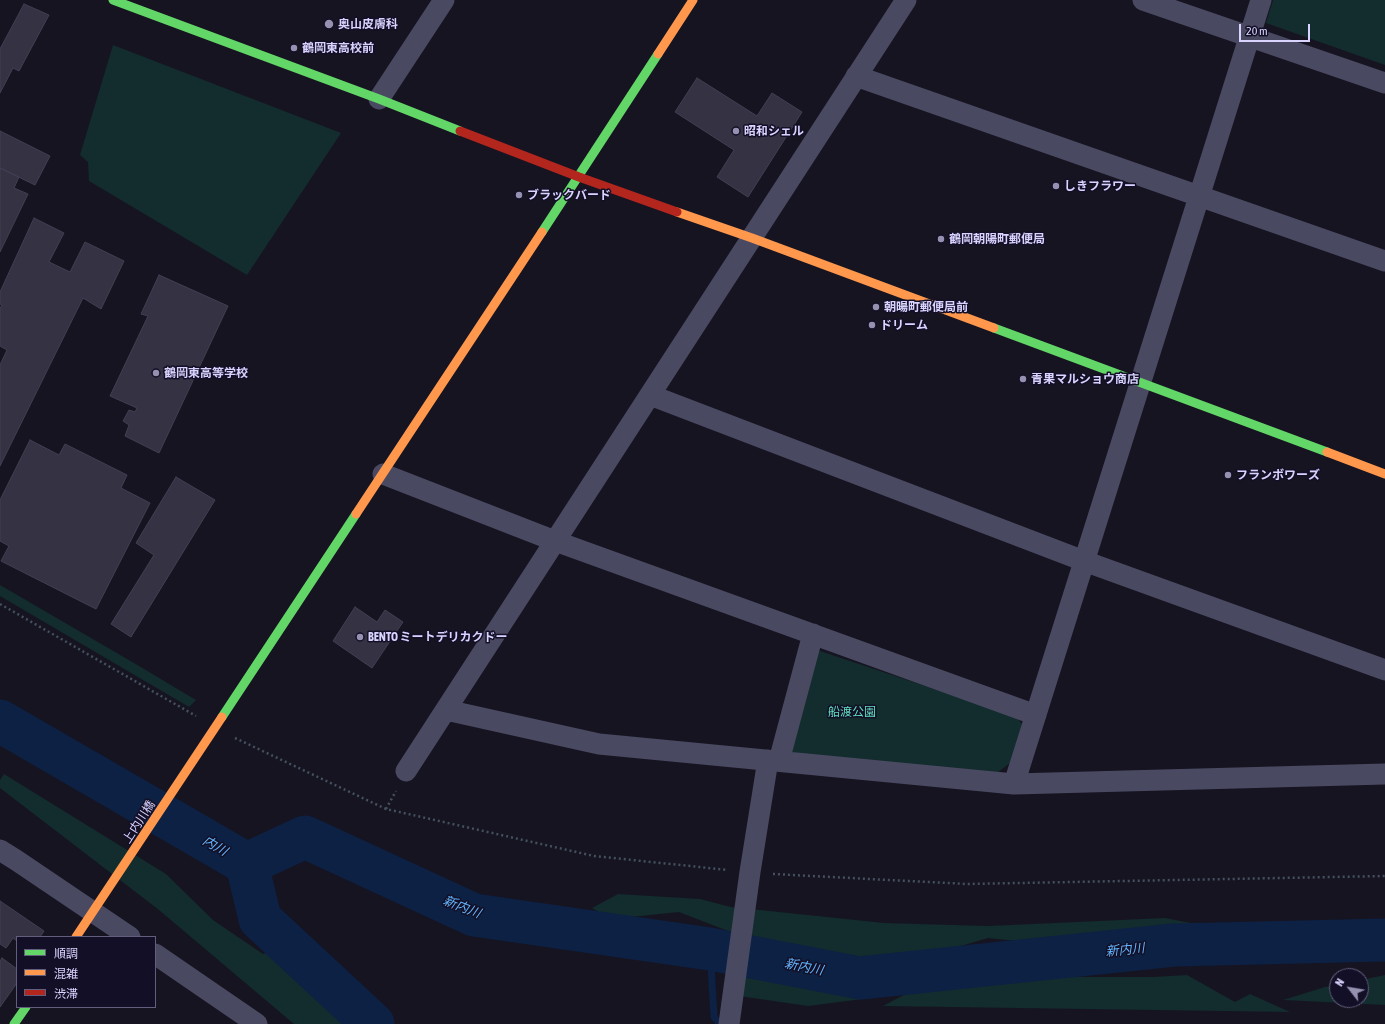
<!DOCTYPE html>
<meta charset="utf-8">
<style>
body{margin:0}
#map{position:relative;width:1385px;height:1024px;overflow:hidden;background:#161421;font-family:"Asap Condensed","Noto Sans JP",sans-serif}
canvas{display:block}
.legend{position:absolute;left:16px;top:936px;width:140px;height:72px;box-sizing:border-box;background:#130f26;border:1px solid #625e7d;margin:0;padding:5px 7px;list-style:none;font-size:12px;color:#d9d4ff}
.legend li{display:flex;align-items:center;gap:8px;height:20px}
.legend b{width:20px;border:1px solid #625e7d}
.north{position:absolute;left:1329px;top:968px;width:40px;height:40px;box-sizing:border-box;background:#130f26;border:1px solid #625e7d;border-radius:50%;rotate:301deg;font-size:11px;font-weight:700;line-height:16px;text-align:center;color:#d9d4ff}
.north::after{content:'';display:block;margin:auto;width:14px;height:18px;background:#9591b1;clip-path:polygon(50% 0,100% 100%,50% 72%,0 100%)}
.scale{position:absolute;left:1239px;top:24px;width:71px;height:18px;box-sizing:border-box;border:2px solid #d9d4ff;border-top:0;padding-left:5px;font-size:12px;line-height:14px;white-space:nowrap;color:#d9d4ff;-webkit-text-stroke:3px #130f26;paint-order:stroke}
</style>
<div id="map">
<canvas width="1385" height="1024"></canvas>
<ul class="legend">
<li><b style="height:5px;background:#63d668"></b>順調</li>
<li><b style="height:5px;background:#ff974d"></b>混雑</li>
<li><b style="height:5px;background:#b3261e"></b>渋滞</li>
</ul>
<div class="north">N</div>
<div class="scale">20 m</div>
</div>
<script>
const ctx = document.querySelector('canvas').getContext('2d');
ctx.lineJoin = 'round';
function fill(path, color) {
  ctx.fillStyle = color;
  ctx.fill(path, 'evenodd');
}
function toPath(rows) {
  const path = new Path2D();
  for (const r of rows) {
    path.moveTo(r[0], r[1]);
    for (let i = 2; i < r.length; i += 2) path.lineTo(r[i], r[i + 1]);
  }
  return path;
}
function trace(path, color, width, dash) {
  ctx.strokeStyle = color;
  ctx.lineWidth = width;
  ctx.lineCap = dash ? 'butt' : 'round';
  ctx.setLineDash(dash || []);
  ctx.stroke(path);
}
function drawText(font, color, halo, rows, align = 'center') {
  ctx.font = font + ' "Asap Condensed","Noto Sans JP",sans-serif';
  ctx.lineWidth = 3;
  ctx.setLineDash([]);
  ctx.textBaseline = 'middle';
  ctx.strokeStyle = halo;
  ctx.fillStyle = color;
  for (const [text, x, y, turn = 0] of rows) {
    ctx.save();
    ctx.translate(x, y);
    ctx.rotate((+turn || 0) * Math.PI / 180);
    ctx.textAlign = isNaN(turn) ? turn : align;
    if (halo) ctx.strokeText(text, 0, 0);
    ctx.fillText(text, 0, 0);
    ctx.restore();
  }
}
fill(toPath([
 [1273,0,1385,0,1385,65,1266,23],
 [113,45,341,133,247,275,89,181,88,162,80,155],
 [0,585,134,663,196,700,189,707,0,596],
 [817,650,1016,716,1024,727,1013,761,994,775,788,753],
 [4,774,166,874,213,920,263,954,272,951,300,970,315,999,353,1024,294,1024,159,910,0,788,0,780],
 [618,894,700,899,731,907,884,923,988,926,1165,918,1226,930,1169,931,1151,936,1113,943,1036,943,988,938,910,961,841,966,728,931,679,912,611,919,592,908],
 [745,974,837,981,863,999,808,1006,739,996],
 [1187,975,1235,1002,1250,994,1290,1012,883,1006,919,987,1052,977,1153,977],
 [1385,975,1385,1005,1283,1000,1325,987,1337,985,1337,1000,1361,1000,1361,980]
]), '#132c2d');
trace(toPath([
 [710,949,714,1017,720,1024]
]), '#0d2144', 7);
trace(toPath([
 [0,721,247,864,260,919,373,1024],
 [247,864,305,837,474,915,710,949,860,978,1174,945,1385,940]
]), '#0d2144', 43);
const building = toPath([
 [24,4,49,15,19,71,13,68,0,93,0,49,24,4],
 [697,78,757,116,772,93,802,112,748,197,717,177,734,150,675,112,697,78],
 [0,131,50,156,35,185,0,168,0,131],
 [0,168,19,177,14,188,28,194,0,252,0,168],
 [34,218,64,233,49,262,70,272,85,242,124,261,101,309,83,298,0,466,0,365,7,350,0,346,0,308,2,305,0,304,0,292,34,218],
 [159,275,228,306,159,453,125,436,129,425,123,421,129,410,135,412,137,408,110,396,148,316,141,314,159,275],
 [30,440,59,455,65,444,127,475,121,488,150,503,96,609,1,561,9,546,0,541,0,500,30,440],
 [176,477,215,500,131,637,111,624,154,555,136,543,176,477],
 [355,607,377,622,385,610,403,622,372,668,333,641,355,607],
 [0,901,44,931,40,937,17,937,17,941,13,938,6,948,0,944,0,901],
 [2,958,17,969,17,983,0,1007,0,961,2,958]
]);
fill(building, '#343243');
trace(building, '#433f54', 1);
trace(toPath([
 [0,604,196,716],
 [235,738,386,809,594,856,728,870],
 [386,809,396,791],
 [773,874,967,884,1385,876]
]), '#44505f', 2.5, [2, 3]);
trace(toPath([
 [1143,0,1385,83],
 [856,76,1385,261],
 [379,99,444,0],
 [650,395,1084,561,1385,670],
 [383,474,555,541,1036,715],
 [446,710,599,744,1014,784,1385,774],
 [779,761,813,634],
 [406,771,906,0],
 [1014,784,1261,0],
 [0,850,16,860,130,937],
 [155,954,257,1024],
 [729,1024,750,872,768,760]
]), '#4a4962', 21);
trace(toPath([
 [113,0,379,99,460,131],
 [542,232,658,54],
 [994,328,1327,452],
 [222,717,356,514],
 [14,1024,26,1007]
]), '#63d668', 9);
trace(toPath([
 [658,54,693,0],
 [677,212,752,238,994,328],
 [1327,452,1385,474],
 [356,514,542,232],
 [76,937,222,717]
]), '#ff974d', 9);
trace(toPath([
 [460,131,579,177,677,212]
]), '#b3261e', 9);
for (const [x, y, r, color] of [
 [329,24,5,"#9591b1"],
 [294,48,4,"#9591b1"],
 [736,131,4,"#9591b1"],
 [1056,186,4,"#9591b1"],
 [519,195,4,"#9591b1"],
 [941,239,4,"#9591b1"],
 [876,307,4,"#9591b1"],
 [872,325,4,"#9591b1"],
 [156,373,4,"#9591b1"],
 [1023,379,4,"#9591b1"],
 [1228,475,4,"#9591b1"],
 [360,637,4,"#9591b1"]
]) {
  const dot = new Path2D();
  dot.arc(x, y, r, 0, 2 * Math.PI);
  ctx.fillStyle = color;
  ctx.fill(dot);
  trace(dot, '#130f26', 1.5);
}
drawText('bold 12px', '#d9d4ff', '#130f26', [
 ["奥山皮膚科",338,24],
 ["鶴岡東高校前",302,48],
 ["昭和シェル",744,131],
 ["しきフラワー",1064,186],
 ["ブラックバード",527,195],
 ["鶴岡朝陽町郵便局",949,239],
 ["朝暘町郵便局前",884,307],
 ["ドリーム",880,325],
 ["鶴岡東高等学校",164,373],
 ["青果マルショウ商店",1031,379],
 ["フランボワーズ",1236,475],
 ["BENTO ミートデリカクドー",368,637]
], 'left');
drawText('12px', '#5fe0c0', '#130f26', [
 ["船渡公園",852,712]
]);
drawText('12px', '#d9d4ff', '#130f26', [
 ["上内川橋",139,822,-57]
]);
drawText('italic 13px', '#62b6ff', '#130f26', [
 ["内川",215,846,30],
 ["新内川",462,907,21],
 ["新内川",1125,950,-6],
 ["新内川",804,967,11]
]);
</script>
